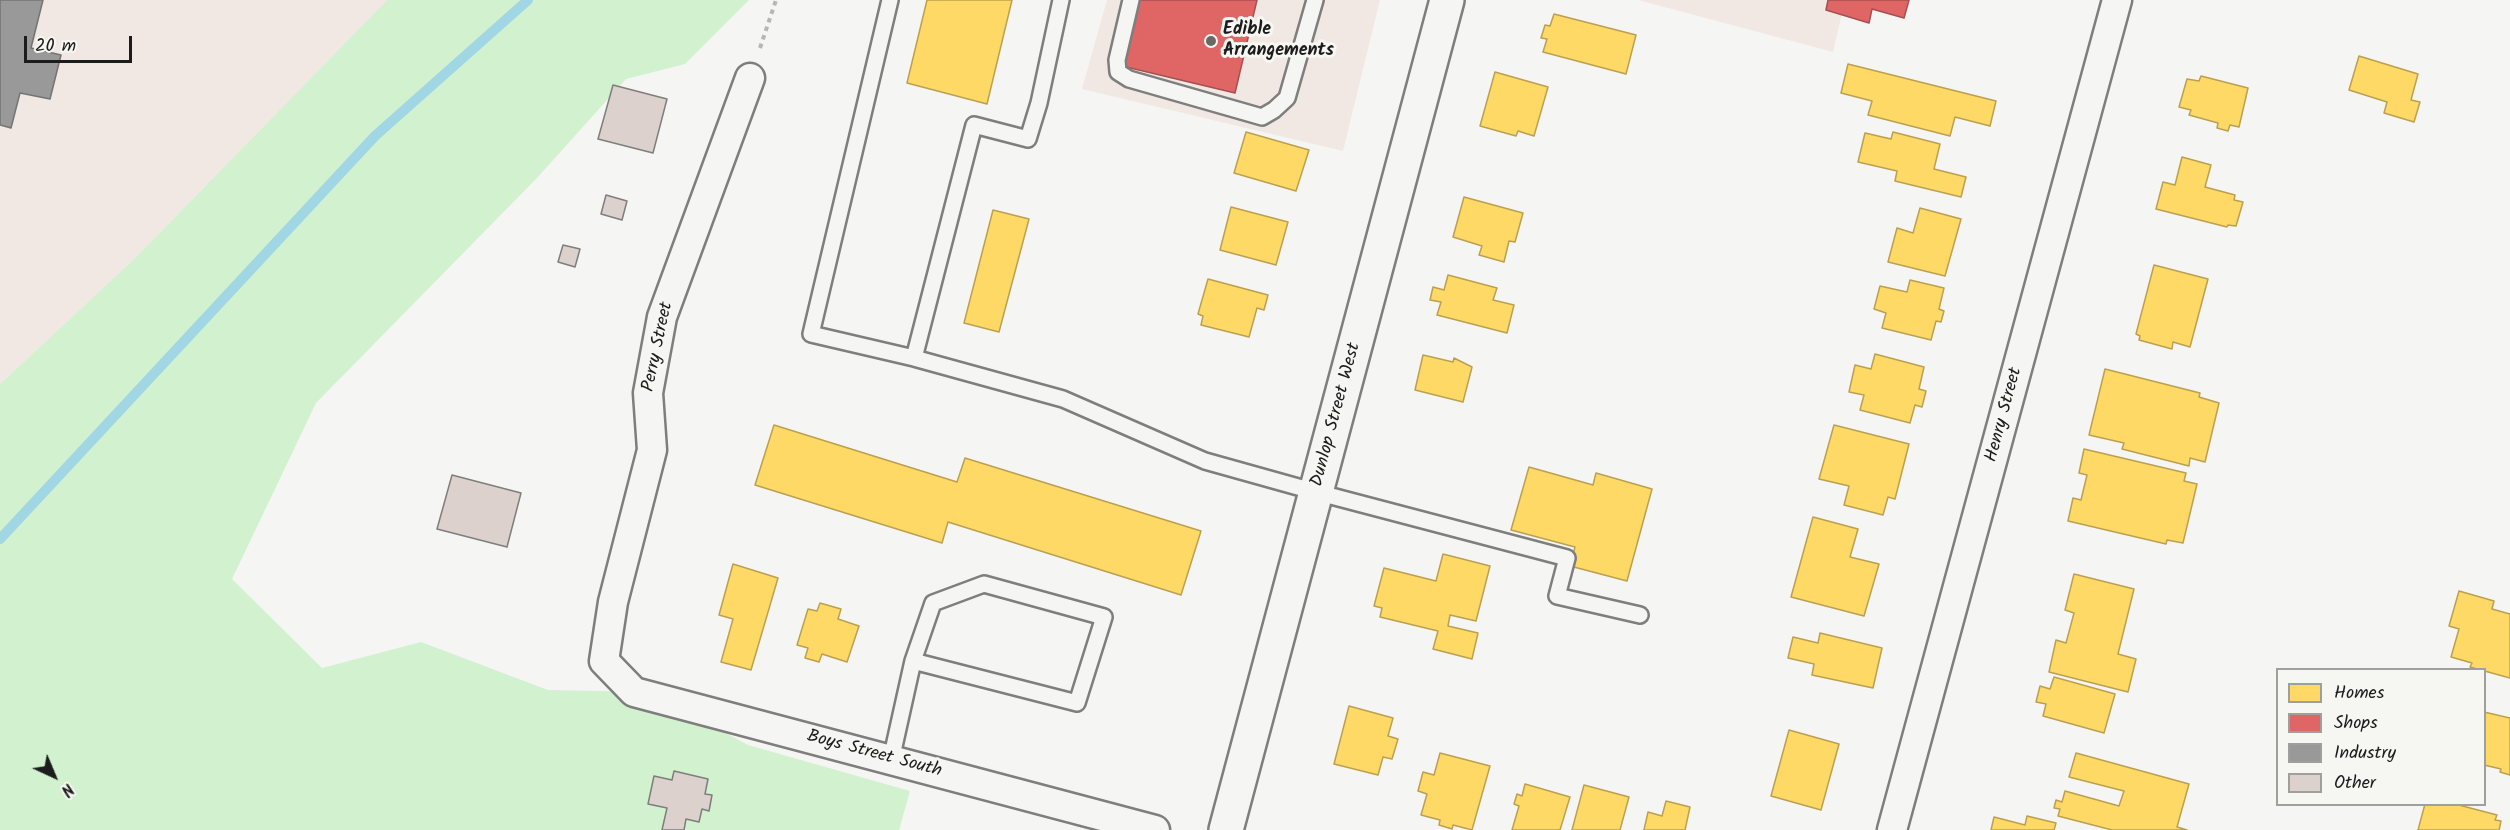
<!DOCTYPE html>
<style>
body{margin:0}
#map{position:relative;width:2510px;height:830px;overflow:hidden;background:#f5f5f3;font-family:Kalam,sans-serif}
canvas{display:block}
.legend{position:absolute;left:2276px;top:668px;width:210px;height:138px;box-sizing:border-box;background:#f6f6f2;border:2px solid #9f9f9c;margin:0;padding:8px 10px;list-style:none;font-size:18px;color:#1c1c1c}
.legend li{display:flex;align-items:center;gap:12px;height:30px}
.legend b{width:30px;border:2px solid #9f9f9c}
.north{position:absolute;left:24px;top:746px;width:60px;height:60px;-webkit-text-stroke:4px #f6f6f2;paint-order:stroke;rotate:136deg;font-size:16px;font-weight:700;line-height:24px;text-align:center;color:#1c1c1c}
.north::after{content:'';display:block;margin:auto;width:21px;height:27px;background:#1c1c1c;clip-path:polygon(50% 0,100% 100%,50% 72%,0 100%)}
.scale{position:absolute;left:24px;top:36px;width:108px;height:27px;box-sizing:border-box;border:3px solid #1c1c1c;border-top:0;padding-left:8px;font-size:18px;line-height:21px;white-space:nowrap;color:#1c1c1c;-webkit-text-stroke:4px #f6f6f2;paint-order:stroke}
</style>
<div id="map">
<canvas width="2510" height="830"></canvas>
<ul class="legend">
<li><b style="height:16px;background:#ffd966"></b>Homes</li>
<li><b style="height:16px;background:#e06666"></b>Shops</li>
<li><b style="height:16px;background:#999"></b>Industry</li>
<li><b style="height:16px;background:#dcd1cc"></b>Other</li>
</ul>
<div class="north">N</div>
<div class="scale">20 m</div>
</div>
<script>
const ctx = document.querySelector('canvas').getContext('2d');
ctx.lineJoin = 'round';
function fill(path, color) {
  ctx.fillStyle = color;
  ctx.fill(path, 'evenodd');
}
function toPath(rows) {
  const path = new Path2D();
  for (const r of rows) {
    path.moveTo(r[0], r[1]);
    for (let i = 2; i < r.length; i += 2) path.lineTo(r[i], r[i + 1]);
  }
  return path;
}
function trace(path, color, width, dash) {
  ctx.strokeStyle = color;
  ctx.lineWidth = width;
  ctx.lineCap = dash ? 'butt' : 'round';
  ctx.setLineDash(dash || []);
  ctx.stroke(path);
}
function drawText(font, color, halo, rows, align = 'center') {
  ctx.font = font + ' Kalam,sans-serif';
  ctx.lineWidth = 6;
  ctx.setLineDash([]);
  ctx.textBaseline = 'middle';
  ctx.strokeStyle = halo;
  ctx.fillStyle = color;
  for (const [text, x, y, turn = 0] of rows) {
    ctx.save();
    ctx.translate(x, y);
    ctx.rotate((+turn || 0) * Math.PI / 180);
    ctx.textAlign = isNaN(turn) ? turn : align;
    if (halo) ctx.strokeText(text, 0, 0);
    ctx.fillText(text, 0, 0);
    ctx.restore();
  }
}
fill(toPath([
 [0,0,387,0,135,258,0,384],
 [1107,0,1380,0,1343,151,1082,89],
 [1638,0,1845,0,1833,52]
]), '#f2e8e3');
fill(toPath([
 [387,0,749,0,685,64,626,79,536,179,316,403,232,579,322,668,421,642,548,690,650,692,748,745,910,791,899,830,0,830,0,384,135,258]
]), '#d2f1cf');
const homes = toPath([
 [927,0,1012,0,987,104,907,83,927,0],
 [1554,14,1636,35,1626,74,1543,52,1547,39,1541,38,1545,25,1550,26,1554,14],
 [2359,56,2418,74,2411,100,2420,102,2414,122,2384,113,2387,102,2349,90,2359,56],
 [1848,64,1996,101,1990,126,1955,117,1950,136,1868,115,1872,101,1841,93,1848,64],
 [1495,72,1548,87,1534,136,1518,131,1516,136,1480,126,1495,72],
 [2201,76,2248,88,2239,127,2230,125,2228,131,2217,128,2218,123,2189,115,2191,110,2179,107,2187,79,2199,81,2201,76],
 [1246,132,1309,150,1296,191,1234,173,1246,132],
 [1893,132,1940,144,1934,169,1966,177,1961,197,1895,181,1897,171,1858,162,1865,133,1891,139,1893,132],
 [2182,157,2211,165,2205,187,2235,195,2234,200,2243,202,2236,226,2228,225,2227,227,2156,209,2163,182,2175,185,2182,157],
 [1464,197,1523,213,1515,242,1509,241,1504,262,1479,255,1482,246,1453,237,1464,197],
 [1231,207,1288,222,1276,265,1220,250,1231,207],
 [1920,208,1961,219,1945,276,1888,262,1897,228,1913,233,1920,208],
 [993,210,1029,219,999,332,964,323,993,210],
 [2154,265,2208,279,2190,347,2173,342,2172,349,2139,340,2140,336,2136,334,2154,265],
 [1448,275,1497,288,1493,300,1514,305,1507,333,1437,315,1441,302,1430,300,1433,287,1444,290,1448,275],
 [1208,279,1268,295,1264,310,1257,308,1249,337,1201,325,1203,316,1198,314,1208,279],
 [1910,280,1944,288,1939,309,1944,311,1941,322,1936,321,1931,340,1882,328,1886,313,1874,309,1880,286,1907,292,1910,280],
 [1875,354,1924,367,1919,389,1926,391,1922,407,1915,405,1910,423,1860,410,1864,395,1849,392,1855,365,1871,369,1875,354],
 [1423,355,1453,362,1454,358,1472,367,1463,402,1415,390,1423,355],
 [2105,369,2200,393,2199,397,2219,403,2205,462,2190,458,2189,466,2122,449,2124,443,2089,435,2105,369],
 [774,425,957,482,965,458,1201,531,1181,595,948,522,942,543,755,485,774,425],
 [1834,425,1909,444,1895,499,1888,497,1883,515,1844,505,1849,486,1819,479,1834,425],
 [2084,449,2186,473,2184,481,2197,484,2183,543,2167,540,2166,544,2068,521,2073,498,2081,500,2087,475,2079,473,2084,449],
 [1529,467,1593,485,1596,473,1652,489,1627,581,1570,566,1575,547,1511,530,1529,467],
 [1813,517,1858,529,1850,557,1879,564,1864,616,1791,597,1813,517],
 [1443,554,1490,566,1476,621,1450,615,1448,626,1478,633,1472,659,1433,649,1438,631,1380,617,1382,608,1374,606,1384,568,1436,581,1443,554],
 [733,564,778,578,751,670,721,662,733,619,719,615,733,564],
 [2074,574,2134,589,2118,654,2136,659,2128,692,2049,672,2056,640,2066,643,2074,613,2065,610,2074,574],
 [2459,591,2494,601,2492,609,2510,614,2510,678,2470,667,2472,663,2451,657,2459,629,2449,626,2459,591],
 [820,603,841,609,838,619,859,626,847,662,822,654,819,662,805,658,808,648,797,645,808,609,817,611,820,603],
 [1820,633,1882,648,1873,688,1812,675,1814,664,1788,658,1793,637,1818,643,1820,633],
 [2054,677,2115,694,2104,733,2043,716,2046,704,2036,702,2040,686,2050,689,2054,677],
 [1349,706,1393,718,1388,736,1398,739,1392,759,1383,757,1378,775,1334,764,1349,706],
 [2484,712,2510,718,2510,775,2500,772,2501,769,2484,765,2484,712],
 [1789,730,1839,744,1821,810,1771,796,1789,730],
 [1440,753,1490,766,1472,830,1453,825,1452,829,1439,825,1440,820,1421,815,1427,794,1418,791,1423,772,1434,775,1440,753],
 [2076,753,2189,784,2177,827,2187,830,2112,830,2058,816,2060,809,2054,808,2056,800,2062,802,2065,791,2119,806,2124,791,2069,777,2076,753],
 [1525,784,1570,797,1560,830,1512,830,1519,806,1514,804,1517,794,1522,796,1525,784],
 [1584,785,1629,797,1620,830,1572,830,1584,785],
 [1666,801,1690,807,1685,830,1644,830,1648,812,1662,816,1666,801],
 [2425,804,2455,804,2497,815,2495,820,2501,821,2499,830,2418,830,2425,804],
 [2027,816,2056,823,2054,830,1991,830,1994,817,2025,825,2027,816]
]);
fill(homes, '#ffd966');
trace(homes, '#bba050', 1.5);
const shops = toPath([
 [1140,0,1257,0,1235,93,1122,66,1140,0],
 [1828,0,1909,0,1904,18,1872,9,1869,23,1826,10,1828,0]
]);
fill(shops, '#e06666');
trace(shops, '#a55050', 1.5);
const industry = toPath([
 [0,0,43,0,31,48,61,55,50,99,20,93,11,128,0,125,0,0]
]);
fill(industry, '#999');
trace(industry, '#747474', 1.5);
trace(toPath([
 [0,539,375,136,528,0]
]), '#a1d6e4', 10);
const building = toPath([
 [613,85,667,99,653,153,598,139,613,85],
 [606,195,627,201,622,220,601,214,606,195],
 [563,245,580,249,575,267,558,262,563,245],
 [452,475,521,493,507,547,437,529,452,475],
 [674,771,708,779,705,794,712,795,709,811,702,809,699,822,686,819,684,830,662,830,667,808,648,804,654,776,672,780,674,771]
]);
fill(building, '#dcd1cc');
trace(building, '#7e7e7d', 1.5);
const service = toPath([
 [890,0,811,334,914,358],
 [1061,0,1039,103,1028,139,974,125,914,358,1063,399,1205,461,1316,492,1567,558,1557,596,1640,615],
 [1131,0,1117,60,1118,72,1129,79,1262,117,1274,110,1287,98,1315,0],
 [891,760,913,661,933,603,984,584,1104,617,1077,703,913,661]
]);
const minor = toPath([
 [750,78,662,317,648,393,652,450,613,602,604,661,634,692,1155,830],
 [1892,830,2117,0]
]);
const primary = toPath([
 [1226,830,1447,0]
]);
trace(service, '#7e7e7d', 20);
trace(minor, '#7e7e7d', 33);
trace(primary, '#7e7e7d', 38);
trace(toPath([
 [760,48,776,0]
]), '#b6b6b5', 4, [4.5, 4.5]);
trace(service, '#f5f5f3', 15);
trace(minor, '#f5f5f3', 28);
trace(primary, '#f5f5f3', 33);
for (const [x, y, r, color] of [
 [1211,41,6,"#686867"]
]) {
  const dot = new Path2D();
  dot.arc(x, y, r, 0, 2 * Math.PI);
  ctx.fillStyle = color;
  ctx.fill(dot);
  trace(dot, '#f6f6f2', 2);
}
drawText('bold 18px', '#1c1c1c', '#f6f6f2', [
 ["Edible",1223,31],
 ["Arrangements",1223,52]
], 'left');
drawText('18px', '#1c1c1c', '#f6f6f2', [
 ["Perry Street",659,347,-78],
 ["Dunlop Street West",1337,415,-75],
 ["Henry Street",2005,415,-75],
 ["Boys Street South",874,755,15]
]);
</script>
